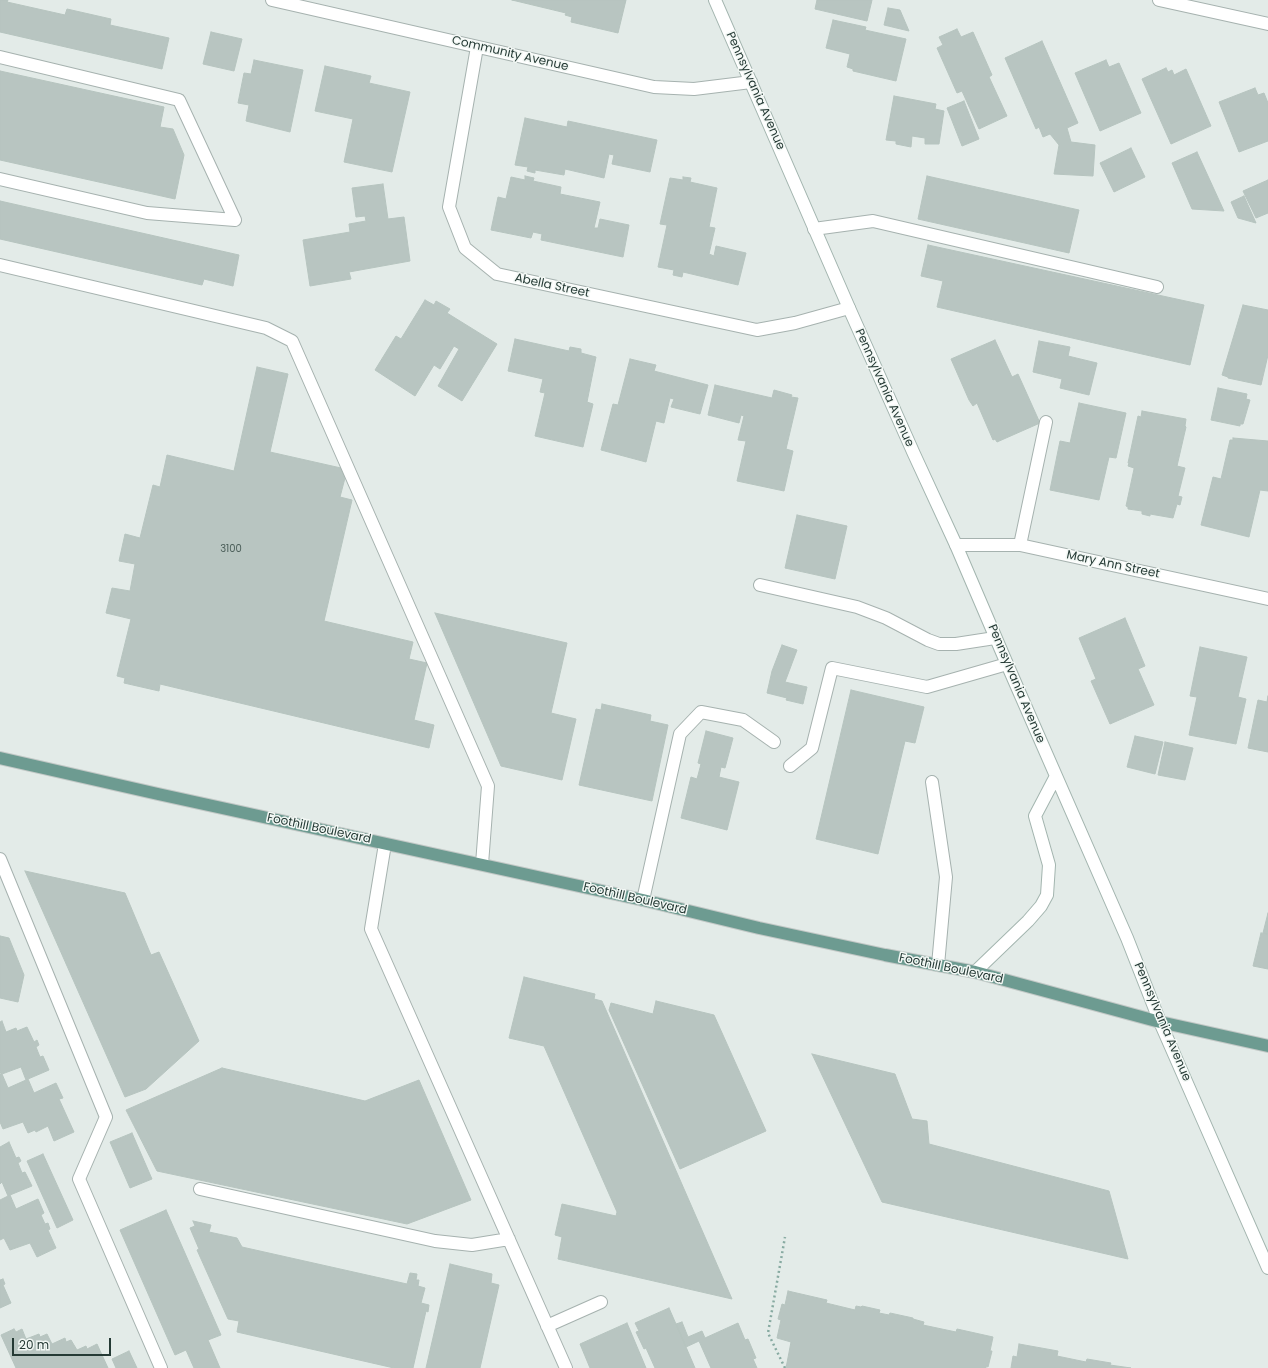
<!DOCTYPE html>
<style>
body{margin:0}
#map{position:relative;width:1268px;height:1368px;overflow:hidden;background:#e3ebe8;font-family:Poppins,sans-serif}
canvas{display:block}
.scale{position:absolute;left:12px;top:1338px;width:99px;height:18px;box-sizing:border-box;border:2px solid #253a35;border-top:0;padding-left:5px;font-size:12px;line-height:14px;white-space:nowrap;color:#253a35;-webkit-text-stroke:3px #f3f8f5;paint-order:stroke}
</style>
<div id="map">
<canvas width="1268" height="1368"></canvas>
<div class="scale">20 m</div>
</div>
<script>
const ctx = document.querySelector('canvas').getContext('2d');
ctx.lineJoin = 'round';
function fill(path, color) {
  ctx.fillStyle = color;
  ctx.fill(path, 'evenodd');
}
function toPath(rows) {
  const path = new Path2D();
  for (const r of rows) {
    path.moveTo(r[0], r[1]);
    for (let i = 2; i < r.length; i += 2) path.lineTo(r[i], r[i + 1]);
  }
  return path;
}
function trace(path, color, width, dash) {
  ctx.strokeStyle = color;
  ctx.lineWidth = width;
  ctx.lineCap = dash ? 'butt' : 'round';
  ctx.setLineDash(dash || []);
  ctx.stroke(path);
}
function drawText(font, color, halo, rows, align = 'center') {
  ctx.font = font + ' Poppins,sans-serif';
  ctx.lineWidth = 3;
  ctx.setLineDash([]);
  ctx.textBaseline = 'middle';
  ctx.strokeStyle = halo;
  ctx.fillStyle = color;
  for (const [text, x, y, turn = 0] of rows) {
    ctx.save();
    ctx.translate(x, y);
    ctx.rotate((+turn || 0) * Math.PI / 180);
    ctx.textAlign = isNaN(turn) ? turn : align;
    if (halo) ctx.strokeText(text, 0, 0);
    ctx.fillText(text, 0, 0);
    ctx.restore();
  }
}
const building = toPath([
 [0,0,8,0,7,2,65,15,67,9,111,19,110,25,169,38,162,69,0,32,0,0],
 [512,0,626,0,618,33,571,22,572,17,565,15,566,13,512,0],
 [817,0,872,0,867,21,815,9,817,0],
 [888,8,900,10,909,31,884,25,888,8],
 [833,20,866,27,865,30,906,39,896,81,853,71,853,69,847,67,850,54,826,48,833,20],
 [957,29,961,37,973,32,992,75,989,77,1007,116,979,129,962,91,957,93,937,48,943,45,939,37,957,29],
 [211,32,242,39,234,71,203,64,211,32],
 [1042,41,1078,123,1067,128,1071,142,1095,145,1093,176,1054,174,1059,145,1050,134,1043,137,1039,127,1036,129,1005,58,1042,41],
 [254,60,303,70,290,132,246,121,249,105,238,103,244,73,251,74,254,60],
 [1106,60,1109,67,1119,63,1141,113,1100,131,1075,73,1106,60],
 [325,66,371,76,369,83,410,92,392,172,344,162,353,119,315,111,325,66],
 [1166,68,1168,72,1172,70,1174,75,1186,69,1211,126,1171,144,1142,79,1166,68],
 [0,71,164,107,160,127,173,129,184,155,175,199,0,160,0,71],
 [1255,88,1258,95,1264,93,1268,103,1268,141,1239,152,1219,102,1255,88],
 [894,96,936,104,935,109,944,111,939,144,925,144,925,138,912,136,911,147,896,144,896,141,886,140,894,96],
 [964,101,979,139,962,146,947,108,964,101],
 [525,118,567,127,568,121,657,140,650,172,612,164,614,155,609,154,604,178,565,169,564,175,535,170,535,173,527,171,528,167,515,165,525,118],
 [1131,148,1145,177,1114,192,1100,163,1131,148],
 [1197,152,1224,211,1192,209,1172,163,1197,152],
 [525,176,534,178,533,181,561,187,560,194,600,202,594,228,598,228,600,219,629,225,623,257,541,240,542,234,533,232,531,238,491,230,498,197,506,199,511,177,525,180,525,176],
 [927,176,1079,210,1069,253,918,219,927,176],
 [683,177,691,178,690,182,717,188,709,227,715,228,709,254,714,256,716,246,746,253,738,285,683,272,682,277,673,275,674,270,658,267,667,225,660,224,670,178,683,180,683,177],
 [1268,180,1268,213,1256,218,1243,191,1268,180],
 [383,184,388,219,404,217,410,261,349,272,351,279,310,286,303,240,350,232,349,224,366,221,365,216,356,217,352,188,383,184],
 [1244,196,1256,223,1238,218,1231,202,1244,196],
 [0,201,239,255,233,286,204,279,202,285,0,239,0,201],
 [928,245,1204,305,1190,365,937,307,943,281,921,276,928,245],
 [425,300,434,305,436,301,450,309,447,313,497,344,462,401,438,386,459,349,454,346,440,369,434,365,415,396,375,370,396,336,401,339,425,300],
 [1243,305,1268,310,1268,355,1261,385,1228,378,1228,377,1222,375,1243,305],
 [515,339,569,351,570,347,581,349,581,353,596,357,587,402,593,404,583,447,535,436,545,393,540,392,543,379,508,371,515,339],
 [995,340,1012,377,1018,374,1040,423,997,442,995,439,993,440,977,403,973,406,969,400,951,359,995,340],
 [1039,341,1070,347,1068,356,1097,363,1089,395,1060,388,1062,379,1033,372,1039,341],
 [630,359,656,365,654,371,708,385,700,414,671,407,674,399,670,398,664,423,656,421,646,462,601,450,613,404,618,405,630,359],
 [257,367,288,374,270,452,341,468,345,478,340,497,352,500,324,621,413,642,409,659,427,663,414,720,434,725,429,748,160,684,159,691,124,683,125,678,117,676,131,619,106,613,112,588,130,591,135,564,119,561,125,534,140,538,153,485,160,487,167,455,234,471,257,367],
 [715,385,772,398,774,390,792,395,791,397,798,398,786,449,793,451,784,491,737,481,746,441,738,440,744,416,741,415,739,423,708,415,715,385],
 [1218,388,1247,394,1246,399,1250,400,1243,424,1240,424,1240,426,1211,420,1218,388],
 [1079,403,1126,413,1116,458,1109,457,1099,500,1050,490,1060,441,1070,443,1079,403],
 [1142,411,1186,419,1185,426,1186,427,1177,466,1185,468,1178,496,1182,497,1180,505,1177,504,1173,518,1150,514,1150,516,1142,514,1142,511,1128,509,1128,507,1126,506,1134,469,1134,468,1128,466,1129,463,1128,463,1138,416,1141,417,1142,411],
 [1233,438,1268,441,1268,491,1260,490,1249,537,1201,525,1213,477,1221,479,1230,440,1233,440,1233,438],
 [797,515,847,526,835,579,785,568,797,515],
 [435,613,567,643,551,713,576,719,562,780,501,766,435,613],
 [1125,618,1145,666,1138,669,1154,705,1110,724,1091,681,1096,679,1079,638,1125,618],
 [782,645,797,650,785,682,807,687,803,704,786,700,787,698,767,693,772,671,782,645],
 [1200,647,1247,657,1238,697,1246,699,1236,744,1189,735,1197,697,1190,696,1200,647],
 [851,690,924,707,915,743,905,741,878,854,816,839,851,690],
 [1268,696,1268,752,1248,748,1258,700,1267,702,1268,696],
 [602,704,651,715,650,721,668,725,652,801,579,785,596,709,601,710,602,704],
 [706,731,733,738,725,768,721,767,719,777,739,782,727,830,681,818,691,777,697,779,701,764,698,763,706,731],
 [1135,736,1163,742,1155,774,1127,767,1135,736],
 [1165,742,1193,748,1185,780,1158,775,1165,742],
 [25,871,125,893,151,955,159,952,199,1041,146,1089,125,1097,25,871],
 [1268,913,1268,934,1263,933,1268,913],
 [1261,933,1268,934,1268,969,1253,966,1261,933],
 [0,936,9,938,24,975,18,1002,0,998,0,936],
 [524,977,595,994,594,999,602,1001,732,1299,558,1259,562,1237,555,1235,562,1204,616,1216,617,1212,544,1046,509,1038,524,977],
 [656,1001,714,1015,766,1131,680,1169,609,1010,611,1003,653,1014,656,1001],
 [2,1021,6,1032,16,1028,17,1031,27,1027,34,1042,37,1040,39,1045,36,1047,40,1057,43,1056,49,1070,28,1079,34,1093,56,1083,63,1098,59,1099,74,1132,54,1141,48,1126,36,1132,35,1130,28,1133,23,1122,3,1129,0,1122,0,1075,1,1074,0,1071,0,1022,2,1021],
 [21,1067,26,1080,8,1088,2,1074,21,1067],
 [812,1054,895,1074,912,1119,927,1121,929,1144,1109,1191,1128,1259,882,1202,812,1054],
 [222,1068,365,1101,419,1080,471,1200,407,1224,157,1171,126,1110,222,1068],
 [132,1133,152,1179,130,1188,110,1142,132,1133],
 [9,1142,16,1158,19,1157,21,1161,18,1163,22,1173,25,1172,32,1186,10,1195,16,1209,38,1199,44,1213,41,1215,45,1224,48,1223,50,1229,48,1230,56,1248,37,1257,30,1243,10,1250,4,1238,0,1240,0,1200,8,1196,2,1182,0,1184,0,1147,9,1142],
 [43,1154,73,1220,57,1228,27,1161,43,1154],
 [166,1210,221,1335,208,1340,220,1368,194,1368,186,1350,175,1355,120,1230,166,1210],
 [193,1221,211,1225,209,1232,237,1238,242,1247,407,1284,410,1273,417,1274,416,1280,419,1280,418,1286,425,1288,421,1303,429,1305,428,1312,426,1311,413,1368,394,1368,237,1332,239,1321,228,1319,197,1250,199,1249,190,1228,195,1226,193,1221],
 [450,1264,492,1274,491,1283,499,1285,480,1368,426,1368,450,1264],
 [3,1279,5,1284,3,1285,11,1303,0,1308,0,1280,3,1279],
 [788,1291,827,1300,826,1303,855,1310,856,1306,861,1307,862,1306,880,1310,879,1313,889,1315,890,1313,913,1318,913,1319,924,1322,923,1325,956,1332,957,1329,993,1337,990,1351,992,1351,988,1367,986,1366,986,1368,786,1368,791,1342,777,1338,781,1320,778,1319,782,1304,785,1305,788,1291],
 [669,1308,686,1347,695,1368,655,1368,646,1348,644,1349,636,1332,639,1331,635,1323,669,1308],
 [682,1322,688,1337,702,1331,705,1338,738,1323,745,1340,748,1339,756,1358,753,1359,757,1368,711,1368,699,1341,686,1347,676,1324,682,1322],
 [627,1323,646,1368,590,1368,580,1344,627,1323],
 [14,1329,16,1332,22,1329,26,1339,39,1334,40,1337,47,1334,52,1344,65,1338,66,1342,71,1340,77,1350,86,1346,87,1349,97,1344,108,1368,16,1368,1,1335,14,1329],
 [1019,1344,1058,1351,1057,1356,1086,1362,1087,1359,1111,1363,1110,1365,1131,1368,1011,1368,1013,1356,1017,1357,1019,1344],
 [129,1351,137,1368,116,1368,112,1359,129,1351]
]);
fill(building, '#b8c5c1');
trace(building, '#b6c4bf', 1);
const lane = toPath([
 [0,57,179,100,235,220,147,213,0,179],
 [814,229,873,221,1157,287],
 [0,265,266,328,292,341,488,786,482,864],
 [1020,545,1046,422],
 [760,585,857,607,886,618,928,640,939,644,956,644,995,638],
 [790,766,812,748,832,668,927,687,1007,664],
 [932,782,946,877,938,965],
 [385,844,371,929,566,1368],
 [0,859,106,1117,79,1179,161,1368],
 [643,900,680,734,701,712,743,720,774,742],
 [200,1189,435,1241,472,1245,509,1239],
 [547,1326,601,1302]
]);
const street = toPath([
 [272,0,654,87,694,89,751,82],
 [1159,0,1268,24],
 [477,47,449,207,465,248,497,274,757,330,795,323,849,308],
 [956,545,1020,545,1268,599]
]);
const secondary = toPath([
 [715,0,849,308,914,454,956,545,1007,664,1127,938,1160,1022,1268,1268],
 [975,972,1028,921,1041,906,1047,895,1049,865,1035,816,1056,776]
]);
const primary = toPath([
 [0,758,158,794,643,900,759,928,885,955,975,972,1160,1022,1268,1046]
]);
trace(lane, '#a6b2af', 14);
trace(street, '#a6b2af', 14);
trace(secondary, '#a3b5af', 14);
trace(primary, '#c2c8c6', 14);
trace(toPath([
 [785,1368,768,1333,785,1237]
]), '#87aaa1', 2.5, [2, 3]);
trace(lane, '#fff', 12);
trace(street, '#fff', 12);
trace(secondary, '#fff', 12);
trace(primary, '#6d9b91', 12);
drawText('10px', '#4a5d58', null, [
 ["3100",231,549]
]);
drawText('12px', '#253a35', '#f3f8f5', [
 ["Community Avenue",510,54,13],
 ["Pennsylvania Avenue",755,91,66],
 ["Abella Street",552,286,12],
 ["Pennsylvania Avenue",884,388,66],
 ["Mary Ann Street",1113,565,12],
 ["Pennsylvania Avenue",1016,684,67],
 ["Foothill Boulevard",319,829,12],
 ["Foothill Boulevard",635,899,13],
 ["Foothill Boulevard",951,969,12],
 ["Pennsylvania Avenue",1162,1022,67]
]);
</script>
